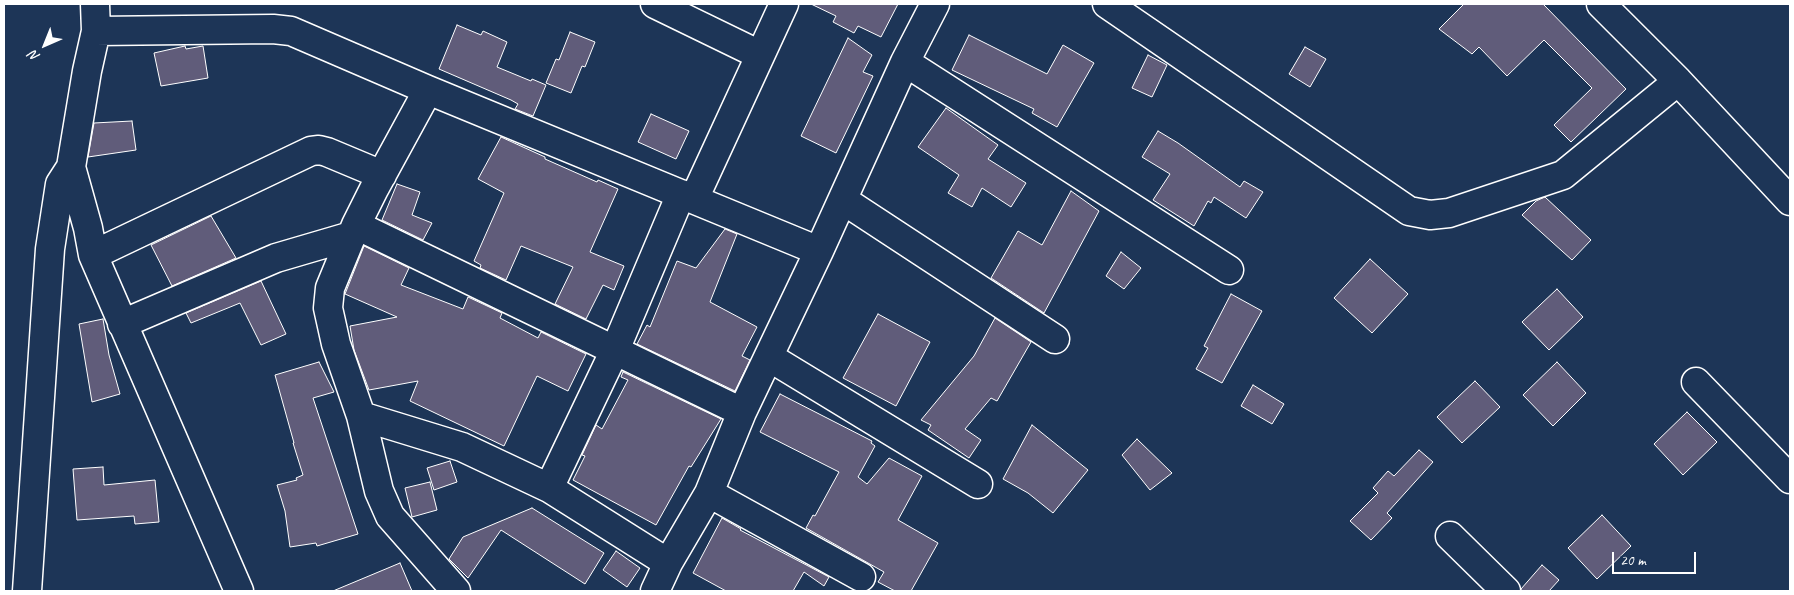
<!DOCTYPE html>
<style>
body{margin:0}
#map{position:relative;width:1794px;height:595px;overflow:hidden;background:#1d3557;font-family:Caveat,sans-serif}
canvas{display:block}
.frame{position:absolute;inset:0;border:5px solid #fff;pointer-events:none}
.north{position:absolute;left:20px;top:20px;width:50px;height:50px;-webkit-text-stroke:4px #1d3557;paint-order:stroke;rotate:224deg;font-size:14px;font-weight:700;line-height:20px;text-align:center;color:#fff}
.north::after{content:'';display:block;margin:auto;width:18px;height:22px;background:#fff;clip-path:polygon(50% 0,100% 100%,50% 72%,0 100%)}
.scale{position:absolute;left:1612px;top:552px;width:84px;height:22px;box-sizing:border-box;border:2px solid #fff;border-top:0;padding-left:6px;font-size:15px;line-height:18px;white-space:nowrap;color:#fff;-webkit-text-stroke:4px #1d3557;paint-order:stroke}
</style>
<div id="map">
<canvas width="1794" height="595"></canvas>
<div class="frame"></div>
<div class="north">N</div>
<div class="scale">20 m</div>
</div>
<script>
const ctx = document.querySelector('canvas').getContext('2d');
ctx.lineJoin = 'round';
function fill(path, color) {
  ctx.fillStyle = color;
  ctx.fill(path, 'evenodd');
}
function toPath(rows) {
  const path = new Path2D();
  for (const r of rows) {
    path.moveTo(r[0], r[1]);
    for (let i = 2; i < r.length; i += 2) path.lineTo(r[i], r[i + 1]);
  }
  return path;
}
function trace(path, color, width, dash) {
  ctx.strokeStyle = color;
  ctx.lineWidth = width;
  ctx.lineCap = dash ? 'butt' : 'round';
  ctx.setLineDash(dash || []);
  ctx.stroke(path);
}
const building = toPath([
 [811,4,898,4,881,37,858,26,854,33,833,22,836,16,811,4],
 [1464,4,1543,4,1626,89,1571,142,1554,125,1592,88,1544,40,1507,76,1479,47,1472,54,1439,29,1464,4],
 [457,25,481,35,483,31,507,42,497,67,531,81,532,79,546,85,533,116,515,109,518,104,511,100,439,69,457,25],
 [570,32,595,42,585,67,582,66,571,93,546,83,556,59,559,60,570,32],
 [969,35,1047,74,1063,45,1094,63,1057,127,1032,113,1034,109,952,70,969,35],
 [848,38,872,55,863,72,873,76,836,153,801,136,848,38],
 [185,46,186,49,203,46,208,78,161,86,154,53,185,46],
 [1305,47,1326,59,1310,87,1289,74,1305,47],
 [1148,55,1167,65,1152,97,1132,88,1148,55],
 [946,108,998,145,988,159,1026,183,1011,207,982,188,972,207,948,193,959,175,918,147,946,108],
 [651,114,689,131,676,159,638,142,651,114],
 [132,121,136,150,88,157,94,123,132,121],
 [1158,131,1178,143,1240,187,1244,181,1263,192,1246,218,1214,197,1211,203,1208,201,1194,226,1153,200,1170,174,1142,157,1158,131],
 [501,137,545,157,545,159,597,182,598,180,618,189,590,252,624,266,614,290,603,285,586,319,555,304,573,267,521,246,506,280,480,268,481,265,474,261,504,193,478,179,501,137],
 [397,184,420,192,412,215,432,223,423,240,382,220,397,184],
 [1071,191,1099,211,1044,313,991,278,1018,231,1042,245,1071,191],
 [1545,197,1591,240,1572,260,1522,215,1536,201,1545,197],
 [211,216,236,258,172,286,151,245,211,216],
 [725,229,737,234,710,302,757,327,742,356,750,360,735,391,637,344,647,325,650,327,677,261,696,268,725,229],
 [364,246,409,268,401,285,463,309,468,297,502,313,500,318,538,338,541,332,586,354,568,391,537,376,504,446,410,401,418,381,369,390,354,350,350,326,397,317,345,294,364,246],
 [1121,252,1141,268,1124,289,1106,276,1121,252],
 [1370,259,1408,294,1372,333,1334,298,1370,259],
 [261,281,286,334,261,345,240,303,191,323,186,313,261,281],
 [1557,289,1583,317,1549,350,1522,322,1557,289],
 [1231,294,1262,311,1222,383,1196,369,1208,348,1204,346,1231,294],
 [878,314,930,342,896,406,843,378,878,314],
 [995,318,1031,342,997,401,991,398,965,429,981,440,969,458,928,430,931,425,921,420,974,356,995,318],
 [103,319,109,355,120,394,92,402,79,324,103,319],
 [319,362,334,392,313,398,358,534,317,546,316,543,290,547,285,511,277,485,297,480,296,478,303,475,293,443,294,443,275,375,319,362],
 [1557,362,1586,393,1553,426,1523,395,1557,362],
 [623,372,721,419,691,467,689,466,656,525,573,480,585,456,582,455,596,425,602,429,628,380,621,377,623,372],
 [1475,381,1500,407,1462,443,1437,417,1475,381],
 [1253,385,1284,404,1272,424,1241,406,1253,385],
 [780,394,872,441,871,443,875,446,858,477,867,484,889,458,922,476,898,520,938,543,911,591,895,591,878,582,884,572,806,528,813,515,815,516,839,472,760,432,780,394],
 [1687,412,1717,442,1683,475,1654,444,1687,412],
 [1032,425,1088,470,1053,513,1028,493,1003,479,1032,425],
 [1137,439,1172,473,1150,490,1122,455,1137,439],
 [1419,450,1433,462,1387,513,1392,518,1371,540,1350,521,1378,493,1373,488,1388,471,1394,476,1419,450],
 [450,461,457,482,434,490,427,468,450,461],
 [103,467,104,485,155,480,159,522,135,524,134,516,77,520,73,469,103,467],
 [430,482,437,510,412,517,405,488,430,482],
 [532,508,604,553,585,584,501,530,468,578,449,559,463,537,532,508],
 [1602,515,1631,546,1597,579,1568,548,1602,515],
 [722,518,741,529,740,530,829,577,824,586,804,572,793,591,726,591,693,573,722,518],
 [616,551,640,568,627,587,603,570,616,551],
 [400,563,412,591,333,591,400,563],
 [1542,565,1559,580,1549,591,1521,591,1521,589,1542,565]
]);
fill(building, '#605c7a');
trace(building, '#fff', 1);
const minor = toPath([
 [95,4,96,31,87,71,71,167,88,228,93,255,239,591],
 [655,4,760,55],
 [1107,4,1409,211,1430,215,1449,213,1563,175,1678,81],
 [1601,4,1678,81,1790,201],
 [96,31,273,29,291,31,428,90,819,251],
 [905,62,1229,270],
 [428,90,374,189,356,225,330,288,328,308,336,344,361,416,379,491,390,516,456,591],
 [694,199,784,4],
 [843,200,1055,339],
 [356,225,742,412],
 [93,255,311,151,319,150,327,152,382,175],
 [122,324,276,258,351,236],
 [769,357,978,484],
 [1696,382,1790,479],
 [361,416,462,447,549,488,668,563],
 [549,488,615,350,681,194],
 [709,493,861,577],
 [1450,536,1506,591],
 [27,591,50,249,60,184,71,167],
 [655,591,668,563,709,493,742,412,819,251,905,62,935,4]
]);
trace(minor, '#fff', 31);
trace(minor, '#1d3557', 28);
</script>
